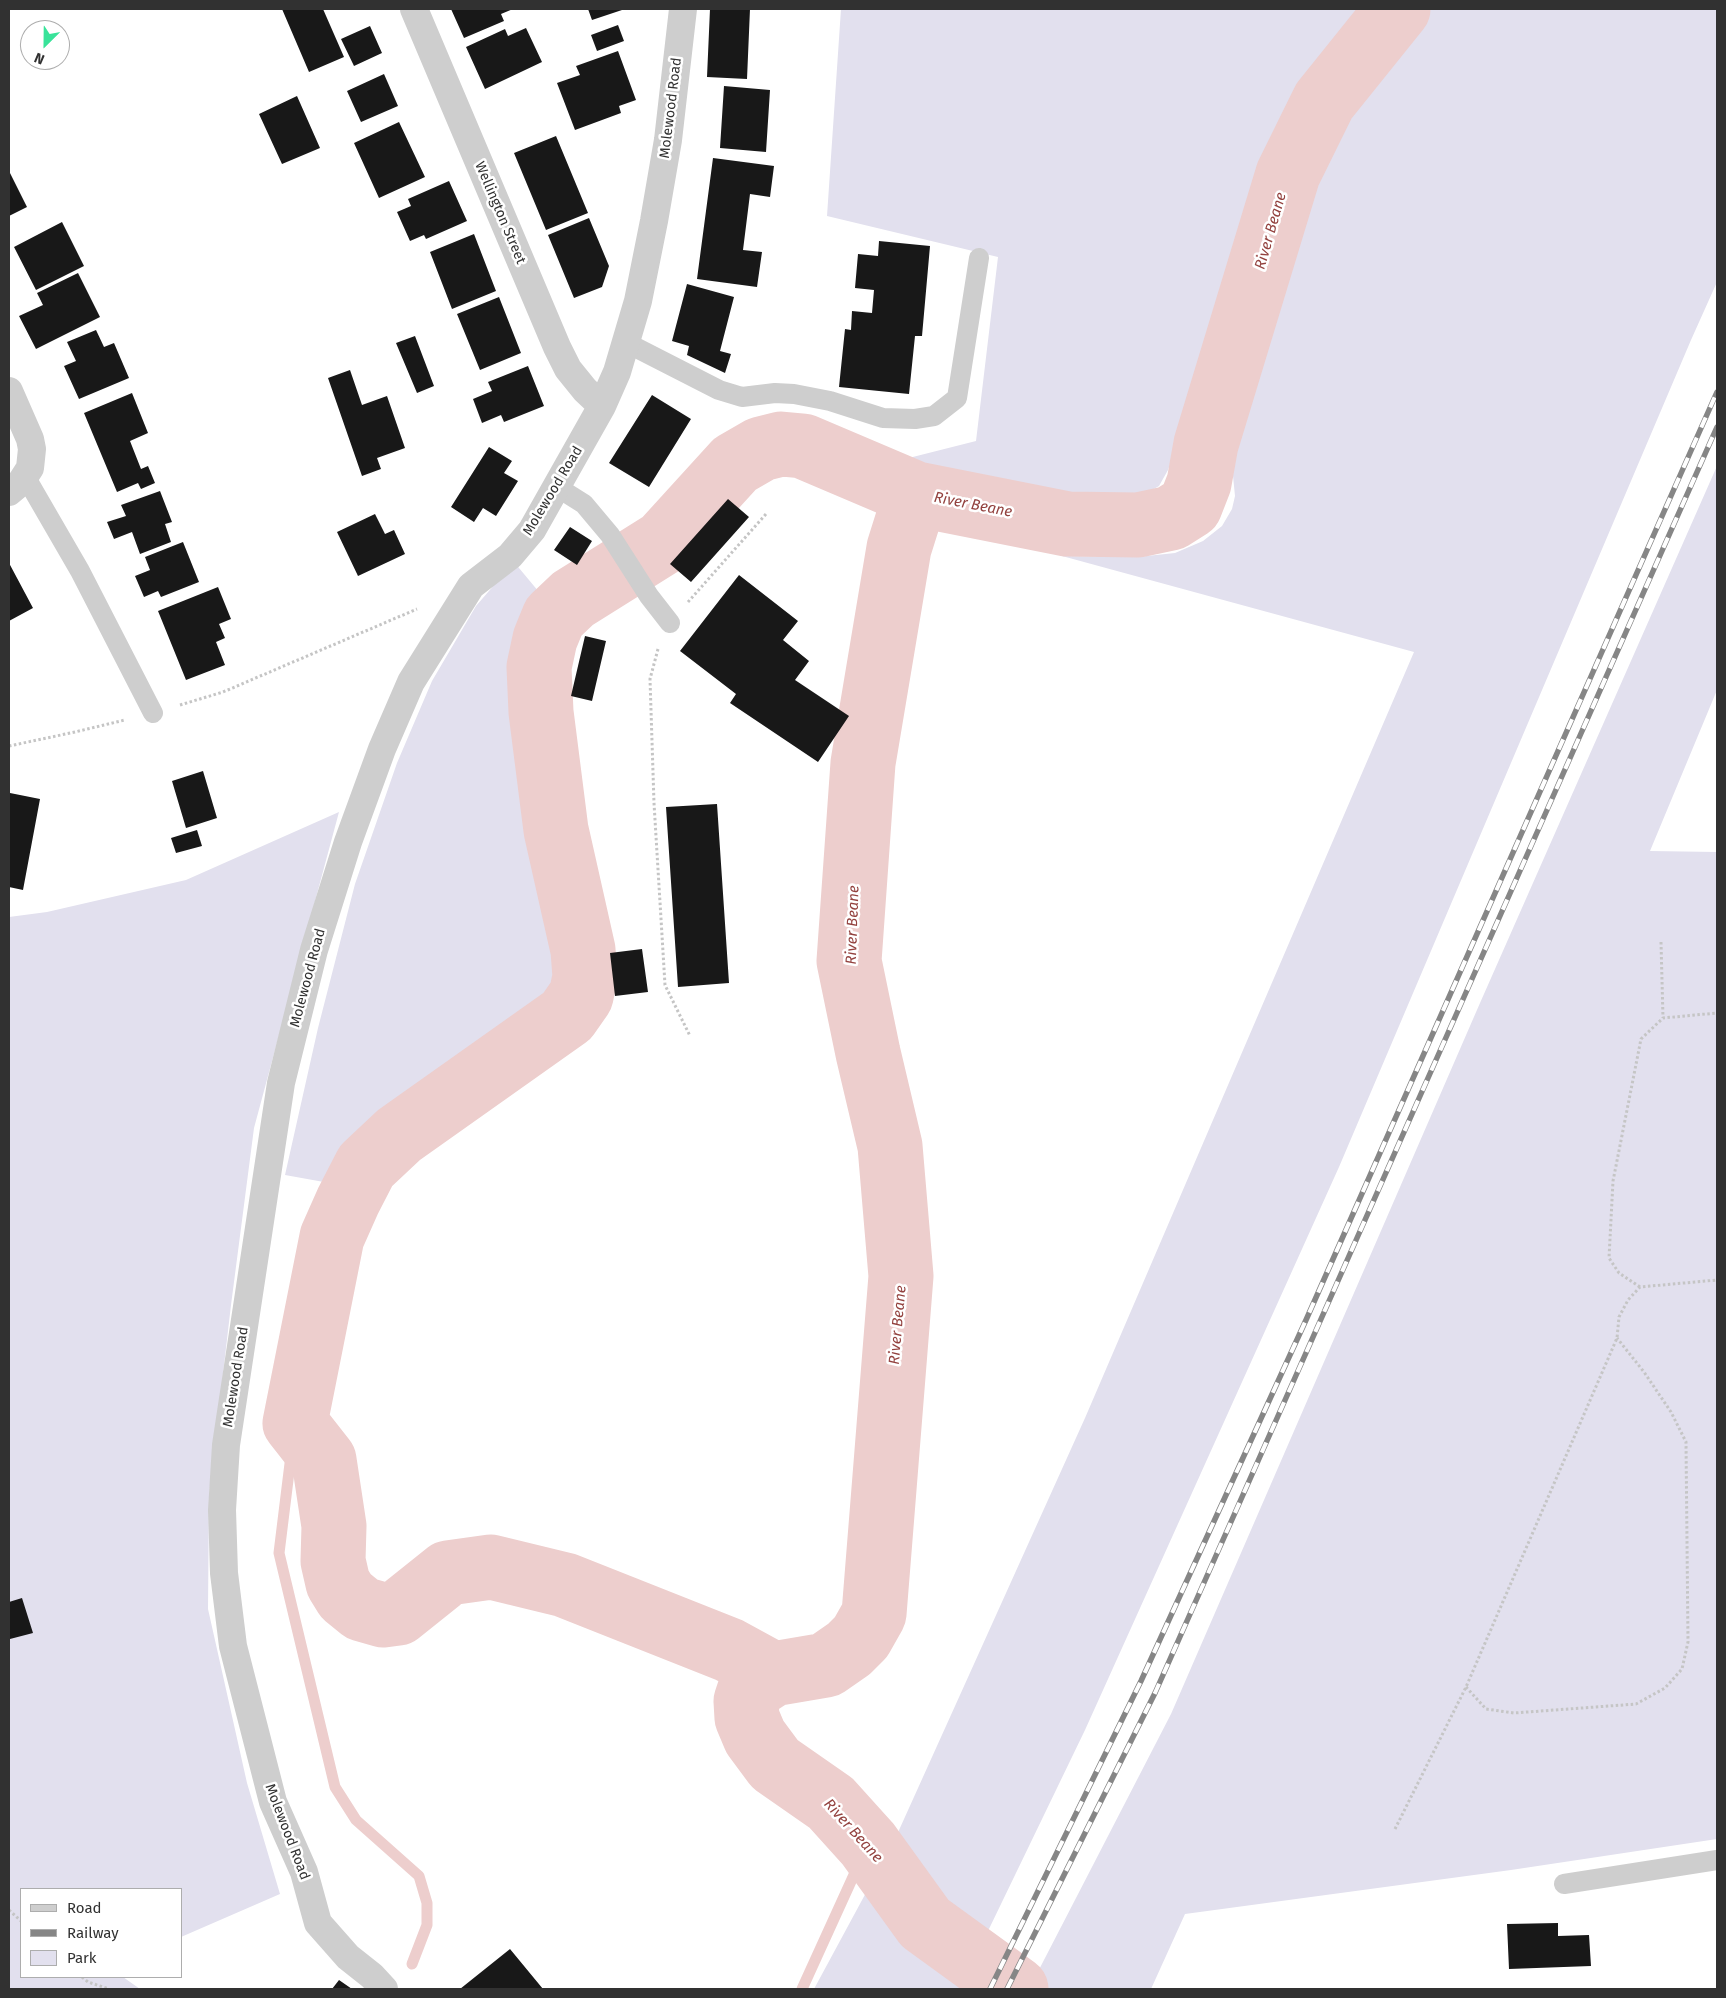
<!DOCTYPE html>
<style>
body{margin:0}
#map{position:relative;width:1726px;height:1998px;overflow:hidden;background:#fff;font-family:"Fira Sans",sans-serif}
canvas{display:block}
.frame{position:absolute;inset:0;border:10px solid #313131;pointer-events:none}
.legend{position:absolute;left:20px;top:1888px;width:162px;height:90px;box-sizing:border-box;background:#fff;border:1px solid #adadad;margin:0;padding:6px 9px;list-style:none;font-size:15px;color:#313131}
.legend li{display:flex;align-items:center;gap:10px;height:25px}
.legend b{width:25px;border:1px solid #adadad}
.north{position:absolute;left:20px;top:20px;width:50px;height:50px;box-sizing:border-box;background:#fff;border:1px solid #adadad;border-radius:50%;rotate:203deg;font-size:14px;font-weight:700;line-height:20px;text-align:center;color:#313131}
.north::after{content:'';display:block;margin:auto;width:18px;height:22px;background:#39e39a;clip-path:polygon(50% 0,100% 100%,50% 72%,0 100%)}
</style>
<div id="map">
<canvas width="1726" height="1998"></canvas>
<div class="frame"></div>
<ul class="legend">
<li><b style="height:6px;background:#cecece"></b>Road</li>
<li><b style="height:6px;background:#868686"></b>Railway</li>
<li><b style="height:14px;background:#e2e0ee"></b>Park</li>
</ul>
<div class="north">N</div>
</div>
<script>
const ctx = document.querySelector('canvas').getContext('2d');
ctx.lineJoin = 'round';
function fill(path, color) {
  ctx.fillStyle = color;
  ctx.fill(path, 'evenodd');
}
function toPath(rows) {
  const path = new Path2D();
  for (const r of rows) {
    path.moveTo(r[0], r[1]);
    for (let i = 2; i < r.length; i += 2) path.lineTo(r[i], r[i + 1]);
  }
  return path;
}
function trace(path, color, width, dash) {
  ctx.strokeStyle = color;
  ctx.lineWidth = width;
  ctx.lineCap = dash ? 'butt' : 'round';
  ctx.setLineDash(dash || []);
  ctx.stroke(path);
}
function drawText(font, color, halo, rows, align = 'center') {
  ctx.font = font + ' "Fira Sans",sans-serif';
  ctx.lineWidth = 5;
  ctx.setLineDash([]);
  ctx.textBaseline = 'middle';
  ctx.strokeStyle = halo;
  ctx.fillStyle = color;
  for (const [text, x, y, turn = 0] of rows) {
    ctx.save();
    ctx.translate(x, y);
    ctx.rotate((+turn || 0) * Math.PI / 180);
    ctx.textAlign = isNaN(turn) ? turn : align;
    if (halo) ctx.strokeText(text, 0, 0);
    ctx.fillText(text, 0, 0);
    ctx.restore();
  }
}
fill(toPath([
 [841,9,1380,9,1315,85,1291,119,1232,254,1187,412,1168,470,1159,486,1140,497,1103,499,965,489,889,463,976,441,998,257,827,216],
 [1427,9,1717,9,1717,282,1691,340,1339,1167,1085,1730,960,1989,814,1989,895,1839,1085,1418,1414,652,1062,556,1137,557,1175,553,1203,541,1222,526,1232,509,1235,496,1233,476,1235,426,1275,270,1313,166,1336,125,1403,42],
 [1717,466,1717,690,1650,851,1717,852,1717,1839,1511,1870,1185,1914,1151,1989,1029,1989,1171,1714,1480,1003],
 [514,562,544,598,527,625,519,653,518,680,536,830,566,969,562,991,550,1007,505,1040,467,1057,360,1146,343,1166,335,1184,285,1175,318,1028,355,884,397,763,432,681,476,606],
 [339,812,254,1128,231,1305,209,1494,208,1609,247,1783,280,1894,181,1937,181,1889,21,1889,21,1977,123,1977,140,1989,9,1989,9,917,47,912,186,880]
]), '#e2e0ee');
trace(toPath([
 [295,1423,279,1553,335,1787,356,1820,419,1876,427,1903,427,1925,412,1964],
 [802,1989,868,1844]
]), '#edcecd', 11);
trace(toPath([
 [773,1674,729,1650,565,1585,491,1567,448,1573,398,1613,383,1615,362,1609,346,1596,338,1583,333,1561,334,1526,324,1460,295,1423,332,1237,348,1201,366,1166,399,1135,567,1016,581,996,585,977,583,950,556,830,541,712,539,667,545,639,554,617,573,599,664,542,735,464,761,449,781,444,803,446,916,494],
 [1016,1989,925,1923,868,1844,831,1803,775,1764,755,1737,747,1718,746,1701,750,1689,773,1674,826,1665,849,1649,861,1637,874,1614,901,1276,890,1146,868,1053,849,961,863,763,899,548,916,494,1067,524,1138,525,1171,518,1190,506,1199,483,1206,444,1288,174,1324,101,1398,9]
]), '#edcecd', 65);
fill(toPath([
 [282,9,323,9,344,57,309,72],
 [451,9,513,9,501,14,504,21,464,38],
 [588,9,621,9,622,10,592,20],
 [710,9,750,9,747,79,707,77],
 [618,25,624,41,597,51,591,35],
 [370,26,382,53,354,66,341,39],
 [526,28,542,62,485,89,466,47,505,29,508,36],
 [618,51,636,100,619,106,621,113,575,130,557,83,580,75,576,66],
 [384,74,398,106,361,122,347,91],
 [724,86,770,90,766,152,720,148],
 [297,96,320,148,282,164,259,114],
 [399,122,425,177,379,198,354,143],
 [556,136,588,213,546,230,514,153],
 [713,158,774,166,770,197,750,194,743,250,762,252,757,287,697,279],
 [9,171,27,207,9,216],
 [449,181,467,221,426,239,424,235,410,241,397,212,411,206,408,199],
 [589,218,609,266,602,287,574,298,548,235],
 [62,222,84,266,36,290,14,247],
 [474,234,496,291,452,309,430,252],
 [879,241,930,246,922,336,915,336,909,394,839,387,845,329,851,330,852,311,872,313,874,290,855,288,858,254,878,256],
 [78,273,100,317,36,349,19,316,43,305,37,293],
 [687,284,734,297,720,351,731,354,725,373,687,355,689,346,672,341],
 [499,297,521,353,480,370,457,314],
 [96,330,104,347,114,343,129,378,79,399,64,366,76,361,67,342],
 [415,336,434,386,417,393,396,343],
 [528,366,544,406,504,422,501,415,482,423,473,399,492,391,488,382],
 [350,370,362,405,387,396,405,448,377,458,381,469,362,476,328,378],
 [132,393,148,433,130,441,141,469,148,466,155,483,141,489,138,483,117,492,84,413],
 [652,395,691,419,649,487,609,463],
 [489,447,512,461,504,473,518,481,496,516,483,508,474,522,451,507],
 [160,491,172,522,165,524,171,542,140,554,132,532,114,539,107,522,126,516,121,505],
 [728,499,749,517,691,582,670,564],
 [375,514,385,534,394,530,405,554,358,576,337,532],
 [570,527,592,541,577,565,554,550],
 [183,542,199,582,161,597,158,591,144,597,135,576,150,570,145,557],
 [9,563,33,608,9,621],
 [739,575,798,621,783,640,809,661,795,680,849,716,818,762,730,703,736,694,680,651],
 [218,587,231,619,219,624,225,638,216,642,225,665,186,680,158,611],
 [585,636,606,641,592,701,571,696],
 [203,771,217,818,186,828,172,781],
 [10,793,40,799,23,890,9,887],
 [717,804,729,983,678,987,666,807],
 [197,830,202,846,176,853,171,838],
 [642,949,648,992,615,996,610,953],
 [22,1598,33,1633,10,1639,9,1602],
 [1558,1923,1558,1936,1589,1935,1591,1966,1509,1969,1507,1924],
 [510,1949,543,1989,460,1989],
 [339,1980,352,1989,332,1989]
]), '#181818');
trace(toPath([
 [688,602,766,514],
 [658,649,650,679,654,803,665,985,690,1036],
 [180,705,223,692,417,609],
 [9,746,75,732,125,720],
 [1661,942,1663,1018],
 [1640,1287,1619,1273,1609,1258,1613,1181,1641,1039,1663,1018,1717,1013],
 [1466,1687,1486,1709,1514,1713,1636,1704,1665,1688,1682,1669,1688,1642,1686,1442,1671,1412,1644,1372,1617,1338],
 [1395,1829,1466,1687,1617,1338,1619,1317,1628,1300,1640,1287,1717,1280],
 [9,1910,21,1921],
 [82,1977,88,1982,109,1989]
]), '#c5c5c5', 3, [2.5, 2.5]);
trace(toPath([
 [627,343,719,390,742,397,775,393,794,394,830,401,883,418,915,419,934,416,957,398,979,258],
 [25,476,80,571,153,713],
 [557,487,584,504,610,535,649,596,670,623],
 [1564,1884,1717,1860]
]), '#cecece', 20);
trace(toPath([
 [414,9,557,347,568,369,585,390,602,406],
 [9,391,30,439,32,449,30,468,21,482,9,492],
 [384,1989,372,1976,348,1957,318,1923,304,1872,273,1802,233,1646,224,1573,222,1510,226,1445,281,1083,314,950,348,842,382,749,411,682,471,586,510,556,532,530,602,406,617,372,638,301,654,221,668,140,683,9]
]), '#cecece', 28);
const rail = toPath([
 [990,1989,1141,1681,1306,1320,1717,392],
 [1007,1989,1155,1693,1717,427]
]);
trace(rail, '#868686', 5.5);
trace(rail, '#fff', 4, [11]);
drawText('14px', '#313131', '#fff', [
 ["Molewood Road",671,108,-83],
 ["Wellington Street",500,213,67],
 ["Molewood Road",553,491,-59],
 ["Molewood Road",308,978,-75],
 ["Molewood Road",236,1377,-81],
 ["Molewood Road",287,1832,69]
]);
drawText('italic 15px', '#93423f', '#fff', [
 ["River Beane",1271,231,-74],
 ["River Beane",973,505,11],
 ["River Beane",853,925,-88],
 ["River Beane",898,1325,-85],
 ["River Beane",853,1831,48]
]);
</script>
